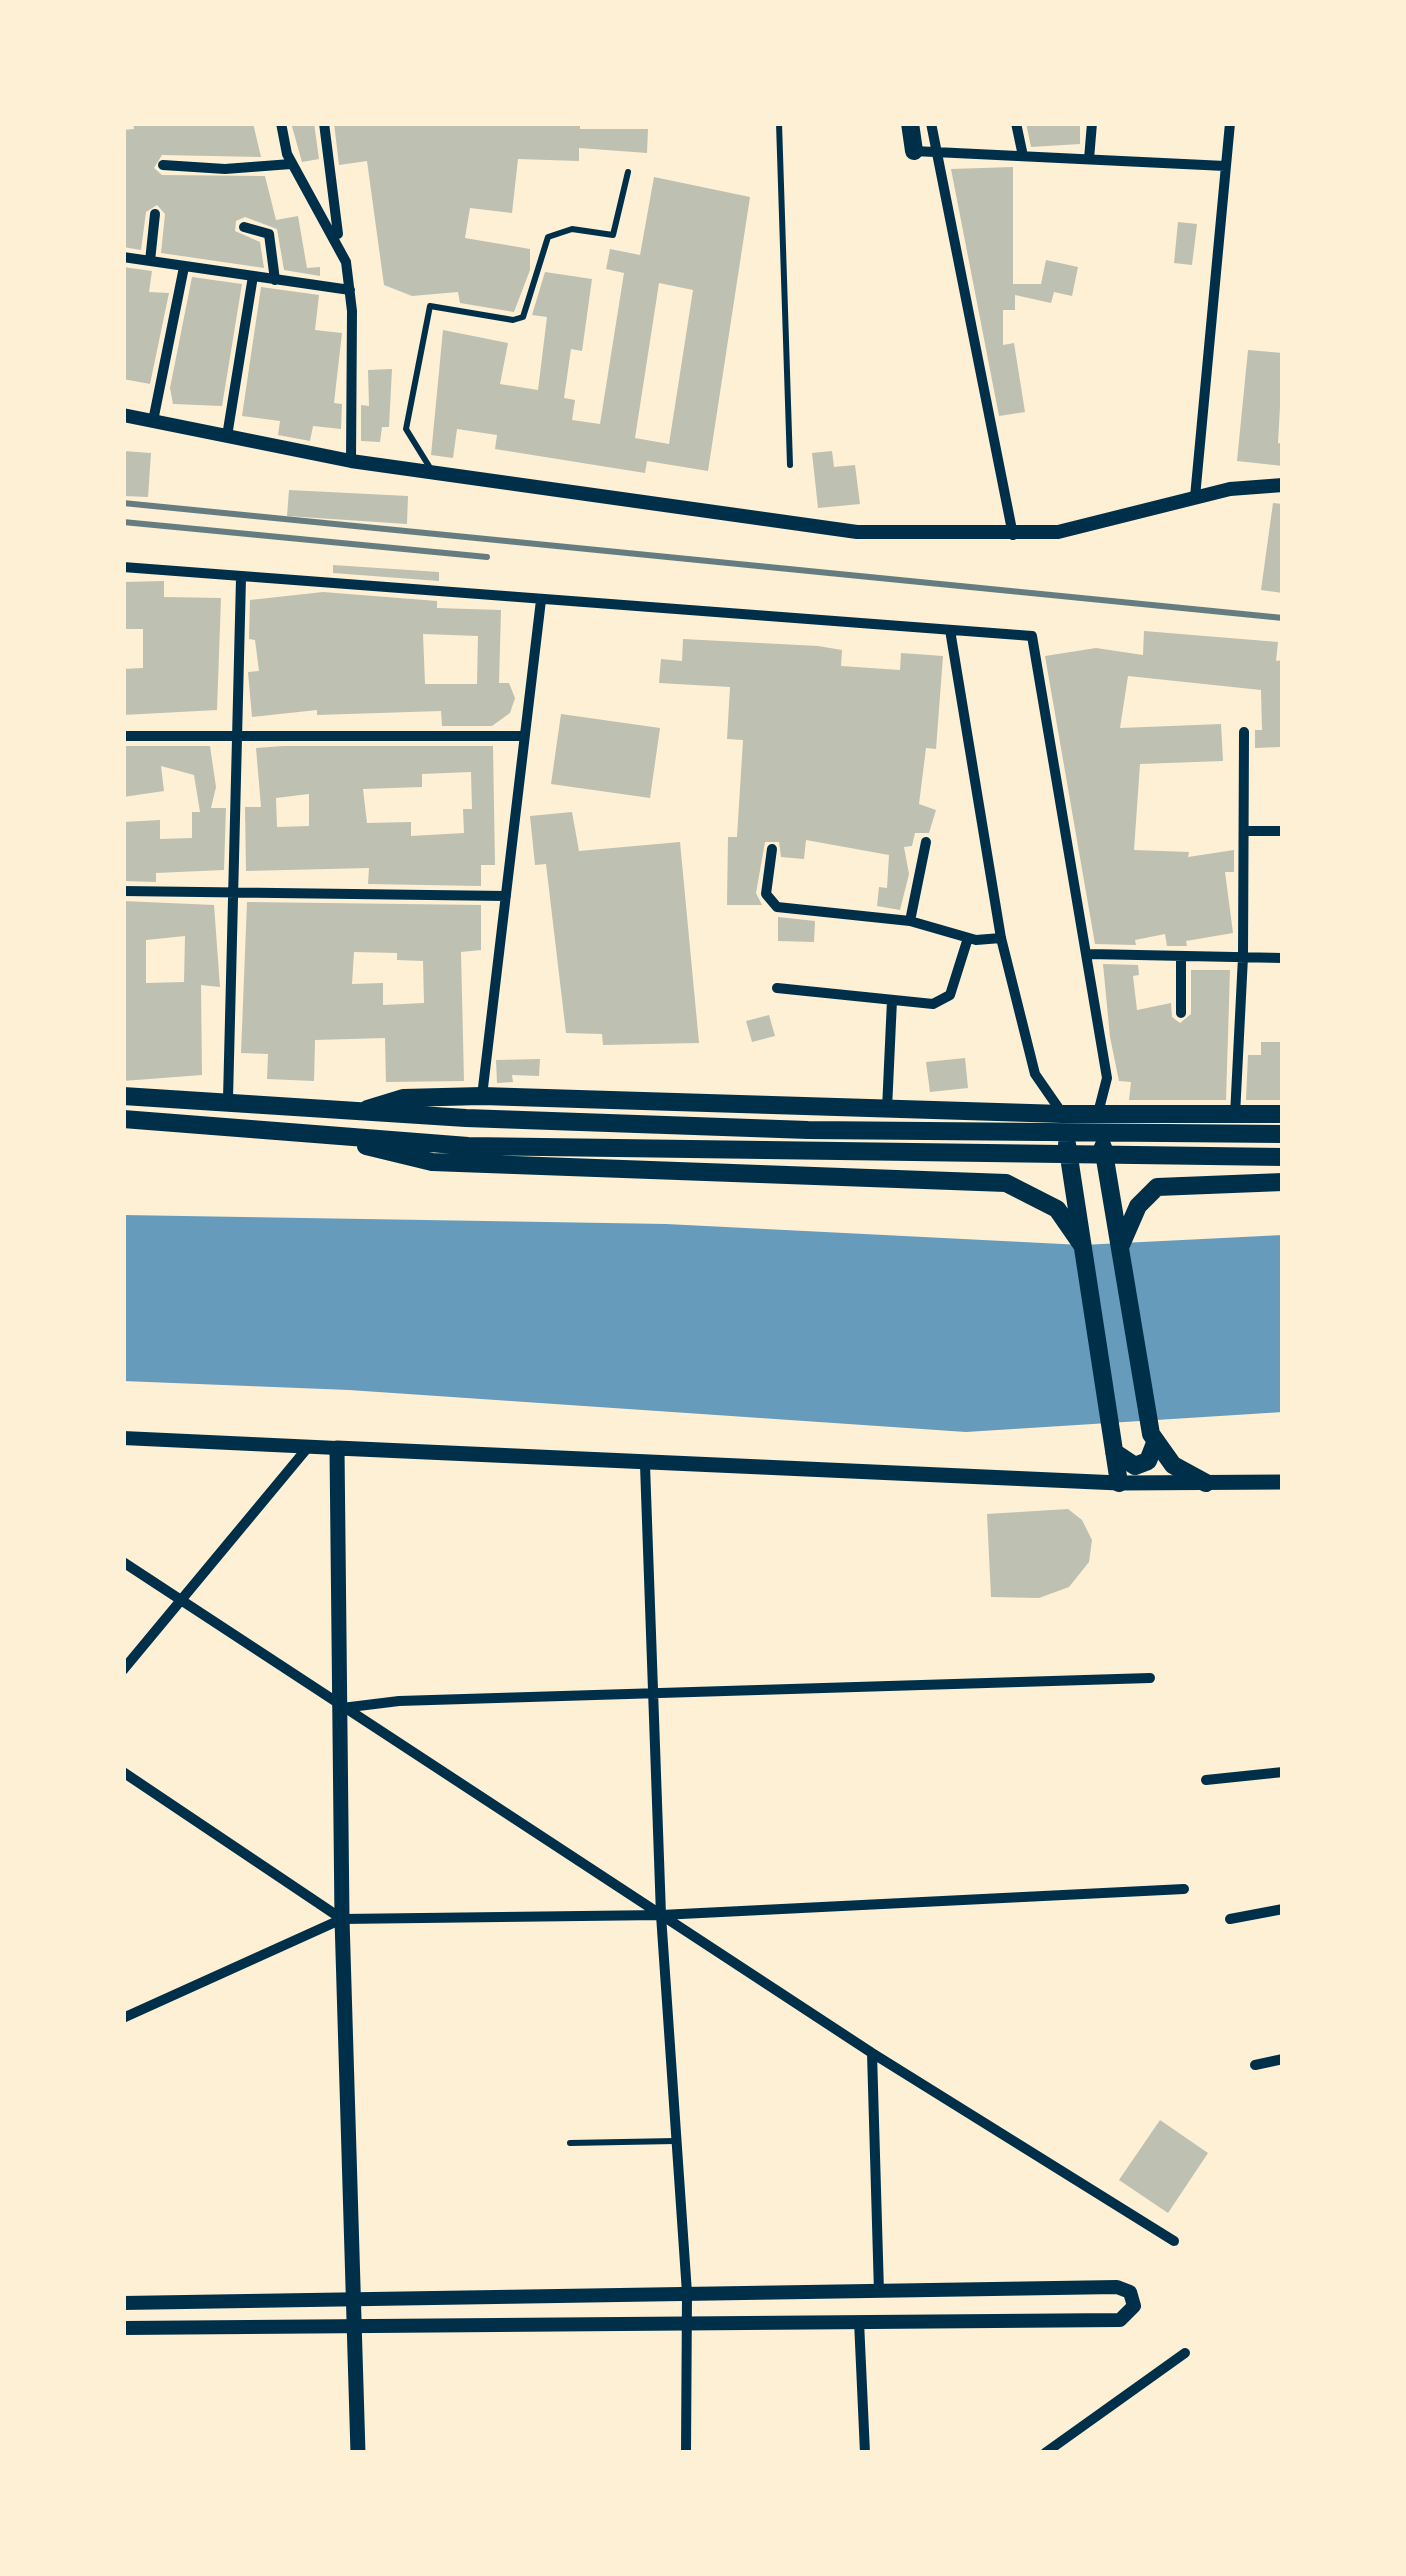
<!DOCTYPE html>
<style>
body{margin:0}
#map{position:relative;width:1406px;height:2576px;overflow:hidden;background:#fdf0d5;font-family:Karla,sans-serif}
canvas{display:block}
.frame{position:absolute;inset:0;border:126px solid #fdf0d5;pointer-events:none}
</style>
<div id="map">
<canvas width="1406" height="2576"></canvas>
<div class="frame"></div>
</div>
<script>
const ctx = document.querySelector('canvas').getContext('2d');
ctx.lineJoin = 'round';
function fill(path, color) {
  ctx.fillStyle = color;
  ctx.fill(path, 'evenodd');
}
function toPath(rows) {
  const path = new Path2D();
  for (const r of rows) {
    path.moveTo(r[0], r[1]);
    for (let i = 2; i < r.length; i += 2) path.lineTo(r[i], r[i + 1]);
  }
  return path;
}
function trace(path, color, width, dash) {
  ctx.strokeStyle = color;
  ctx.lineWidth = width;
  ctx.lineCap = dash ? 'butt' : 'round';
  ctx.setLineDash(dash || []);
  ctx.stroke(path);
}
fill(toPath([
 [123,1215,666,1224,1082,1245,1283,1235,1283,1412,966,1432,349,1390,123,1381]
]), '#669bbc');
fill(toPath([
 [133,123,253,123,261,157,162,155,154,168,162,175,265,176,276,220,298,216,307,268,320,267,320,276,284,270,277,229,245,217,236,221,235,231,260,242,264,268,161,253,165,214,157,205,146,212,141,250,123,247,123,130,134,129],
 [291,123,314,123,319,159,302,162],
 [334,123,580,123,580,129,648,129,647,153,579,148,579,161,518,159,512,213,470,208,465,238,530,249,530,270,514,312,460,303,458,292,412,296,384,285,367,161,339,165],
 [1026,123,1080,123,1080,144,1031,147],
 [1013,167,1013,284,1041,284,1046,260,1078,267,1072,296,1054,292,1051,303,1015,295,1015,310,1003,310,1003,345,1014,343,1025,412,999,416,951,169],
 [654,177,750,197,708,471,647,461,645,473,495,449,497,435,457,429,453,458,431,455,443,330,508,343,500,384,538,390,547,317,532,315,545,272,592,279,582,351,571,349,564,398,575,400,572,420,600,424,624,273,606,269,610,249,640,255],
 [659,283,693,290,669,444,635,438],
 [1178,222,1197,224,1192,265,1174,263],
 [123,267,152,271,149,292,169,293,150,384,123,379],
 [192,277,242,284,222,406,173,404,170,388],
 [261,287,319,295,315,330,342,333,334,403,342,404,341,429,313,426,310,441,278,435,280,421,242,416],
 [1248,350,1283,353,1278,443,1283,444,1283,466,1237,461],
 [392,369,389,427,382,427,380,442,361,441,361,405,369,406,368,370],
 [123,451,151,453,148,497,123,496],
 [832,451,834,467,855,465,860,504,818,508,812,453],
 [289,490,408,496,407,524,287,516],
 [1273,503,1283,504,1283,593,1261,590],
 [333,565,439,572,439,581,333,573],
 [164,581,164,597,221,598,217,710,123,715,123,669,143,668,143,629,123,629,123,582],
 [323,592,437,601,437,608,501,610,499,683,509,683,515,698,510,713,492,726,442,726,441,711,317,715,317,710,252,717,248,672,259,671,255,640,249,639,250,600],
 [423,634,478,636,477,684,425,684],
 [1144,631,1278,642,1276,661,1283,660,1280,747,1255,748,1255,730,1262,730,1261,690,1128,676,1120,728,1221,724,1223,761,1140,764,1134,850,1189,852,1188,857,1234,850,1234,872,1225,872,1233,933,1186,941,1187,946,1167,946,1165,934,1135,940,1136,945,1095,944,1045,656,1096,648,1143,655],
 [683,639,818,646,842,650,841,666,900,670,901,653,943,656,936,749,926,748,919,804,936,810,929,833,915,833,912,846,904,847,909,874,900,910,877,906,879,887,887,888,889,855,806,840,804,859,781,857,779,842,765,842,756,893,762,905,727,905,728,837,737,837,743,740,727,739,730,687,659,683,661,659,682,661],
 [561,714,660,728,650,798,551,784],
 [123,746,210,746,216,787,211,808,226,808,224,870,156,873,156,882,123,881,123,822,160,820,160,839,192,838,192,812,200,812,194,775,161,766,164,791,123,797],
 [283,746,493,746,495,865,481,865,481,886,368,884,369,868,246,871,245,807,261,807,256,748],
 [471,772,472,809,463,809,464,833,411,836,411,822,367,823,363,789,422,787,422,774],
 [309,794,309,826,277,827,276,798],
 [572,812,579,851,680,842,699,1043,603,1045,602,1034,566,1033,546,864,535,865,530,816],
 [123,901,214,905,220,987,201,985,202,1075,123,1081],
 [185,936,184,982,146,983,146,940],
 [247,902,481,905,481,950,461,952,464,1081,386,1082,385,1038,315,1040,314,1081,267,1079,268,1054,241,1053],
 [354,952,397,953,397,960,423,961,424,1003,383,1005,383,983,352,984],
 [778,917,815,921,814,942,778,941],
 [1103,964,1138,965,1139,975,1133,976,1137,1010,1171,1003,1172,1017,1180,1023,1191,1014,1191,970,1230,970,1226,1100,1129,1100,1131,1082,1119,1081,1110,1037],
 [769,1015,775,1036,752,1042,746,1021],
 [1261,1042,1283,1042,1282,1100,1246,1100,1248,1055,1261,1055],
 [965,1058,968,1088,930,1092,926,1062],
 [540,1059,539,1076,512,1075,513,1082,497,1083,496,1060],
 [1068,1509,1082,1520,1092,1540,1089,1562,1069,1587,1039,1598,991,1597,987,1514],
 [1160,2120,1208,2153,1168,2213,1119,2180]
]), '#bec0b2');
trace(toPath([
 [779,123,790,465],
 [432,471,406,429,430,306,513,320,523,317,548,237,572,229,613,235,628,172],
 [570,2143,675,2141]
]), '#003049', 6);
trace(toPath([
 [281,123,287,154,346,262,352,311,351,461],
 [324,123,338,234],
 [931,123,1013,535],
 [1016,123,1023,156],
 [914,151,1225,166],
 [1089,159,1092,123],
 [163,165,225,169,291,164],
 [244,227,269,234,275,280],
 [123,257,350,290],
 [150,261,155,214],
 [153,421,184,267],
 [227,436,253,276],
 [1195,497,1230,123],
 [123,567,1032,636,1107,1078,1098,1113],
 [950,630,1001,938,1035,1074,1062,1113],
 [123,736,524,736],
 [1244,831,1283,831],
 [772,849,766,894,777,907,910,921,976,940,1001,938],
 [123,891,506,896],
 [910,921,926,842],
 [1089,954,1283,958],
 [777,988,933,1004,950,995,968,938],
 [1181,1013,1181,956],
 [482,1096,541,600],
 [228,1099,241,578],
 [887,1109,892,1000],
 [1235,1115,1243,957,1244,732],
 [645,1465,661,1915,687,2293,686,2453],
 [123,1562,872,2053,1174,2241],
 [123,1670,309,1446],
 [342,1708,399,1701,1150,1678],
 [123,1772,342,1919,661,1915,1184,1889],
 [1206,1780,1283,1772],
 [1230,1919,1283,1909],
 [123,2018,342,1919],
 [872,2053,879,2292],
 [1255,2065,1283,2059],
 [859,2321,865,2453],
 [1045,2453,1185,2353]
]), '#003049', 10);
trace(toPath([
 [123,415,351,461,857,532,1058,532,1230,489,1283,485],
 [123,1438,337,1448],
 [123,2303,1117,2287,1130,2292,1134,2306,1120,2320,123,2328]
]), '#003049', 14);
trace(toPath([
 [358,2453,342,1919,337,1448,1119,1483,1283,1482]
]), '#003049', 15);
trace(toPath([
 [910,123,914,151],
 [123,1096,466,1118,808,1130,1283,1134],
 [367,1109,403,1098,482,1096,1062,1114,1283,1114],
 [123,1119,468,1146,1283,1157],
 [1067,1144,1119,1483],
 [366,1146,432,1162,1006,1183,1057,1209,1082,1245],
 [1103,1147,1151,1434,1173,1465,1206,1483],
 [1121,1245,1138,1206,1157,1187,1283,1182],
 [1114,1452,1135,1466,1148,1461,1155,1443]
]), '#003049', 18);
trace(toPath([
 [123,503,1283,618],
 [123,522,487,557]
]), '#657d81', 6);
</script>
